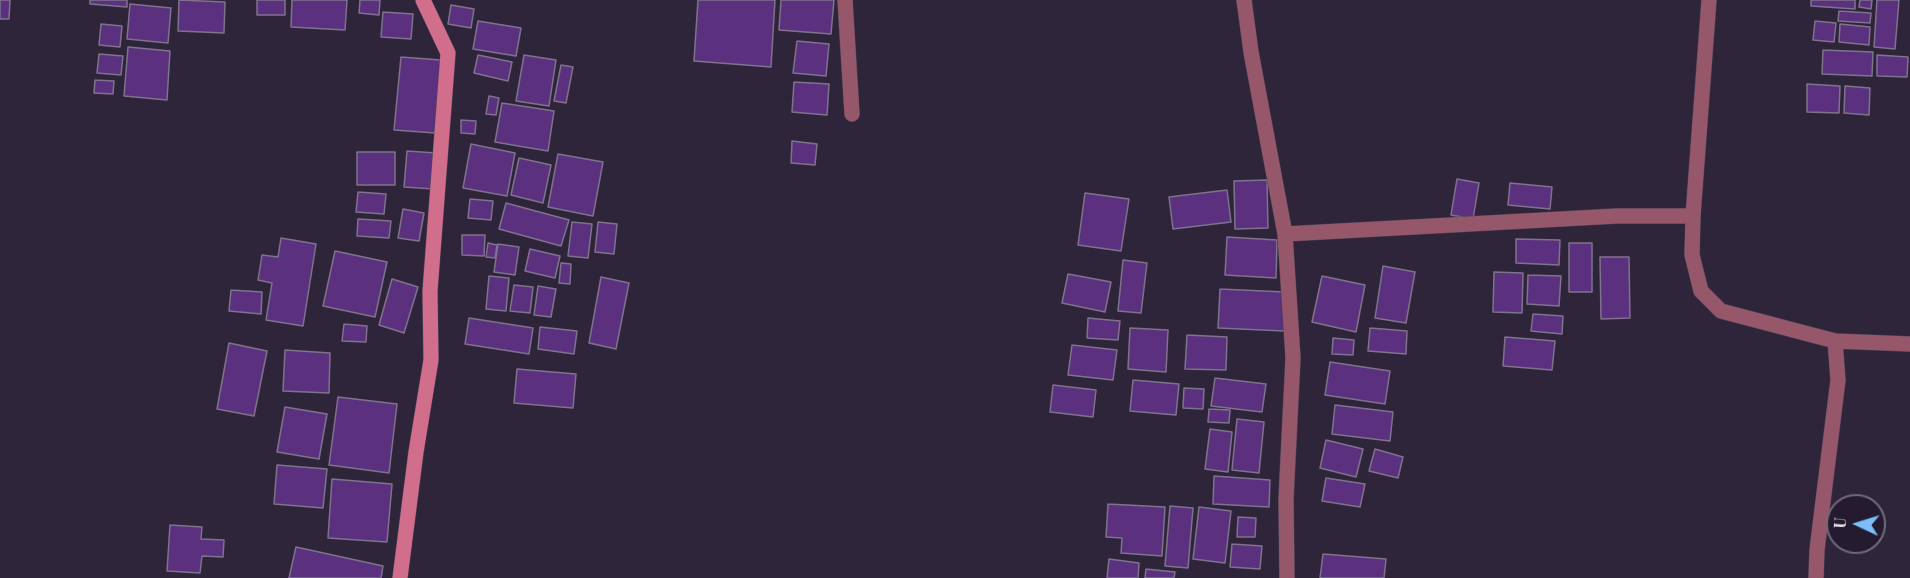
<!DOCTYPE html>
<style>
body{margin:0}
#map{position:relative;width:1910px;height:578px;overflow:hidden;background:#2f253a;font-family:"Playfair Display",serif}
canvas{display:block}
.north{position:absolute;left:1826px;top:494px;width:60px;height:60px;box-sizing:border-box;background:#251b30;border:2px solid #72697c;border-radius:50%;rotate:274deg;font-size:16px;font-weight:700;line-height:24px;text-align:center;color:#e6dfee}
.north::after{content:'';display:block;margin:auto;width:21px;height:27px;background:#7cbef9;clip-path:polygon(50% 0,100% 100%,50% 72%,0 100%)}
</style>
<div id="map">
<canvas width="1910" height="578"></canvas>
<div class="north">U</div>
</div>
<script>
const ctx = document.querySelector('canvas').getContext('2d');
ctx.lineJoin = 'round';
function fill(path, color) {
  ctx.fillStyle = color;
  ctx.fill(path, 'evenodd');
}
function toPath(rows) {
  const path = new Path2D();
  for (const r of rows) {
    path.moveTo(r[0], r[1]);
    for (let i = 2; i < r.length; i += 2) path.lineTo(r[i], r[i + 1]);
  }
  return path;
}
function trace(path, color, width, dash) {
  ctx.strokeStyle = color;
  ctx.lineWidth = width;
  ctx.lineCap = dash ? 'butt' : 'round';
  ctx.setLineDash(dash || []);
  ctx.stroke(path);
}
const building = toPath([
 [0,0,10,0,9,19,0,19,0,0],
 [90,0,127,0,127,7,90,4,90,0],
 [179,0,225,2,224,33,178,31,179,0],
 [257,0,285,0,285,15,257,15,257,0],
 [292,0,347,0,345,30,291,27,292,0],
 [360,0,380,0,379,15,359,13,360,0],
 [698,0,775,0,771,67,694,61,698,0],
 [781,0,834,0,831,34,779,30,781,0],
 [1811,0,1855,0,1855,9,1811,6,1811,0],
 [1860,0,1872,0,1871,9,1859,7,1860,0],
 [1877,0,1899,0,1895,49,1874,47,1877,0],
 [130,4,171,8,168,43,127,39,130,4],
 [451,5,474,9,471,28,448,24,451,5],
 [1839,11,1871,13,1870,23,1838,21,1839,11],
 [383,12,413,14,411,39,381,37,383,12],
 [478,21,521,28,516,56,473,49,478,21],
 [1815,21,1836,23,1834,42,1813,40,1815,21],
 [101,24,122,26,120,47,99,45,101,24],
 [1840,24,1870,27,1869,45,1839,42,1840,24],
 [797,41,829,44,826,76,793,73,797,41],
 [128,47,170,51,167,100,124,96,128,47],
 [1823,50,1873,52,1872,76,1822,74,1823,50],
 [99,54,123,56,121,75,97,73,99,54],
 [478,55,512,62,508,81,474,73,478,55],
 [524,55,556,60,549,106,516,101,524,55],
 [1877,55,1908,57,1907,77,1877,76,1877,55],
 [401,57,441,60,435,133,394,130,401,57],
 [561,65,573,67,566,103,554,101,561,65],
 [95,80,114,81,113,94,94,93,95,80],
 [794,82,829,84,827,115,792,112,794,82],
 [1807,84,1840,86,1839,113,1807,112,1807,84],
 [1845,86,1870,88,1869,115,1844,113,1845,86],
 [489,96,499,98,496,115,486,114,489,96],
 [502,103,554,111,548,151,495,142,502,103],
 [461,120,476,121,475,134,461,133,461,120],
 [792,141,817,144,815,165,791,163,792,141],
 [471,144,515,153,507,196,463,188,471,144],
 [407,151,436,153,434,189,404,187,407,151],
 [357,152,395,152,395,185,357,185,357,152],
 [558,154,603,162,593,216,548,207,558,154],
 [519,158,551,165,543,203,511,195,519,158],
 [1457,179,1479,183,1473,219,1451,215,1457,179],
 [1267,180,1268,228,1235,229,1234,181,1267,180],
 [1510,183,1552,187,1550,209,1508,205,1510,183],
 [1227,190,1231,222,1173,229,1169,197,1227,190],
 [358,192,386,194,384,214,356,212,358,192],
 [1085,193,1129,199,1121,251,1078,245,1085,193],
 [470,199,493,201,491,220,468,218,470,199],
 [506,203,569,220,561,246,499,229,506,203],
 [403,209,424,213,419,241,398,238,403,209],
 [358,219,391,221,389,238,357,236,358,219],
 [572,222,592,224,588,258,568,256,572,222],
 [598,222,617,224,614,254,595,252,598,222],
 [462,235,485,235,484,256,462,255,462,235],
 [1227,237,1277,240,1276,278,1225,275,1227,237],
 [281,238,316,244,303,326,266,320,272,283,258,280,262,255,278,257,281,238],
 [1516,239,1560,240,1559,265,1516,263,1516,239],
 [488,243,497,245,495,258,486,257,488,243],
 [1569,243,1592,243,1592,292,1569,292,1569,243],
 [498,244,519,247,515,275,494,272,498,244],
 [530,249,560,256,555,278,525,271,530,249],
 [335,251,387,262,375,317,323,306,335,251],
 [1600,257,1629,257,1630,318,1601,319,1600,257],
 [1123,260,1147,263,1141,313,1118,311,1123,260],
 [561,263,571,264,570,284,559,283,561,263],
 [1383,266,1415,272,1406,323,1375,318,1383,266],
 [1494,272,1523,273,1522,313,1493,312,1494,272],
 [1068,274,1111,282,1105,312,1062,303,1068,274],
 [1528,275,1561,276,1559,306,1527,304,1528,275],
 [489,276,509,278,506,311,486,309,489,276],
 [1322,276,1365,285,1356,332,1312,322,1322,276],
 [601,277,629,283,616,349,589,343,601,277],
 [392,279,418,287,404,333,379,325,392,279],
 [514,285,533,287,530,313,510,311,514,285],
 [538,286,556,289,551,317,534,315,538,286],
 [1220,289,1285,292,1284,331,1218,328,1220,289],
 [231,290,262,292,261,314,229,311,231,290],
 [1533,314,1563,316,1562,334,1531,331,1533,314],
 [469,318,533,328,529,354,465,344,469,318],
 [1088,318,1120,321,1118,340,1087,338,1088,318],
 [344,324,367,326,366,342,342,341,344,324],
 [540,327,577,331,574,354,538,349,540,327],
 [1130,328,1168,330,1166,372,1128,369,1130,328],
 [1370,328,1407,331,1406,354,1368,351,1370,328],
 [1187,335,1227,337,1226,370,1185,369,1187,335],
 [1505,337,1555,341,1552,370,1503,366,1505,337],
 [1333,338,1354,340,1353,355,1332,354,1333,338],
 [229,343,267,351,254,416,217,409,229,343],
 [1072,345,1117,350,1113,380,1068,375,1072,345],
 [285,350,330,353,329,393,283,391,285,350],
 [1330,362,1390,371,1385,404,1325,395,1330,362],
 [517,369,576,374,573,408,514,403,517,369],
 [1215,378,1266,384,1262,412,1211,406,1215,378],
 [1133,380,1179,384,1176,415,1130,411,1133,380],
 [1053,385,1096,390,1093,417,1050,412,1053,385],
 [1184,388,1204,389,1203,409,1183,408,1184,388],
 [338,397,397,404,389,473,329,465,338,397],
 [1335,405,1393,412,1390,441,1332,434,1335,405],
 [285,407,327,414,319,459,277,452,285,407],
 [1209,409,1230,410,1229,423,1208,422,1209,409],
 [1237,419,1264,422,1259,473,1232,470,1237,419],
 [1210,429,1232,432,1228,472,1205,469,1210,429],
 [1326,440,1363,449,1356,477,1320,468,1326,440],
 [1375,449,1403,457,1398,478,1369,471,1375,449],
 [277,465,327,469,323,508,274,504,277,465],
 [1214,476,1270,480,1269,507,1213,504,1214,476],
 [1326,478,1365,484,1360,507,1322,501,1326,478],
 [332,479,392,484,387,542,328,538,332,479],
 [1108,504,1165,507,1162,556,1121,553,1122,538,1106,537,1108,504],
 [1170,506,1193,508,1188,568,1165,566,1170,506],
 [1199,507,1231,511,1225,563,1193,559,1199,507],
 [1238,517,1256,518,1255,537,1237,537,1238,517],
 [170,525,202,527,201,539,224,540,223,557,202,556,200,573,167,571,170,525],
 [1232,544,1262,546,1260,569,1230,567,1232,544],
 [296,547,383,566,381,578,289,578,296,547],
 [1323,554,1386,559,1384,578,1320,578,1323,554],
 [1109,559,1139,563,1138,578,1107,578,1109,559],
 [1146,569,1175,572,1174,578,1145,578,1146,569]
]);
fill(building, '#5b317f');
trace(building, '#7e738c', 1.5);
const street = toPath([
 [845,0,852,114],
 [1244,0,1251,52,1285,234,1293,358,1286,499,1287,578],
 [1709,0,1693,216,1692,255,1701,291,1721,311,1835,341,1838,380,1817,550,1816,578],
 [1285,234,1617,216,1693,216],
 [1835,341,1910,344]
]);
const secondary = toPath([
 [400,578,416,452,431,360,430,291,448,53,423,0]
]);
trace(street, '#4c4357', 16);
trace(secondary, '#4c4357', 16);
trace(street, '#955769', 15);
trace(secondary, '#d16e8c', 15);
</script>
